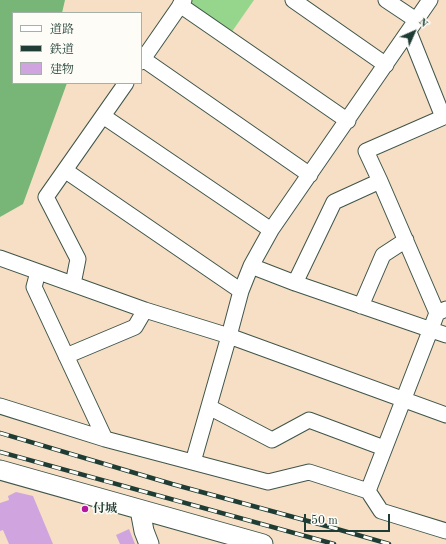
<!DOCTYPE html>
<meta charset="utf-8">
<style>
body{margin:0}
#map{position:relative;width:446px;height:544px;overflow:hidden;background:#f6dfc5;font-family:"Old Standard TT","Noto Serif JP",serif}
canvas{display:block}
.legend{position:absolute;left:12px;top:12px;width:130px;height:72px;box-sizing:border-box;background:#fdfcf7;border:1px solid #a4b0a9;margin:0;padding:5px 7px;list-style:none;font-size:12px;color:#1f3d34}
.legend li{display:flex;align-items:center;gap:8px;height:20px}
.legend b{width:20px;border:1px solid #a4b0a9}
.north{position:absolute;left:394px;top:12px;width:40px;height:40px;-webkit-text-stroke:3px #fdfcf7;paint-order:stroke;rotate:45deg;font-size:11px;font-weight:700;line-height:16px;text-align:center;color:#1f3d34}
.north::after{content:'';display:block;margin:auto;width:14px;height:18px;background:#1f3d34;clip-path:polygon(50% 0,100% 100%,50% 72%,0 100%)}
.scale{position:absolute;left:304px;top:514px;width:86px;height:18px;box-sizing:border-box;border:2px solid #1f3d34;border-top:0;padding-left:5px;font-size:12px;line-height:14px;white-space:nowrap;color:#1f3d34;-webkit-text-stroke:3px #fdfcf7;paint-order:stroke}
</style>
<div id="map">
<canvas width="446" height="544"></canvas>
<ul class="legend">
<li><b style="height:5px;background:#fff"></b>道路</li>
<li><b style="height:5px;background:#1f3d34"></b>鉄道</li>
<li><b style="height:11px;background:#d0a5df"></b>建物</li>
</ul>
<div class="north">N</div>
<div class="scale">50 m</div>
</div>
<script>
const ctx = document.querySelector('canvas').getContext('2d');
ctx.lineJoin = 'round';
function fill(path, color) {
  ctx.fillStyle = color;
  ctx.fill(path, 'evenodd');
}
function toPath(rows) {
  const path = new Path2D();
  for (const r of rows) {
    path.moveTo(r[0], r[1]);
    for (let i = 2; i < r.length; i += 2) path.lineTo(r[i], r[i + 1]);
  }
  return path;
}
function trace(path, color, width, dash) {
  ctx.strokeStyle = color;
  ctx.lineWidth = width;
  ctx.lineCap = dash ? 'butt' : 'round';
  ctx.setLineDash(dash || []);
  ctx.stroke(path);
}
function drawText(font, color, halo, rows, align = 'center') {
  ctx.font = font + ' "Old Standard TT","Noto Serif JP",serif';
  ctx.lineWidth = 3;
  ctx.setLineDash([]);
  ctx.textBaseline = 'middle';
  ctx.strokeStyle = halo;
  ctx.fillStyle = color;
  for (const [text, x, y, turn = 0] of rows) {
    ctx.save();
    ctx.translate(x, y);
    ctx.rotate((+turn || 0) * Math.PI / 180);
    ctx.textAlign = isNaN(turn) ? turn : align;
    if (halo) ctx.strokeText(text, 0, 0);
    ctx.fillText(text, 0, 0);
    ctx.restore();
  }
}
fill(toPath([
 [190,0,254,0,231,33,191,6]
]), '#95d58c');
fill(toPath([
 [0,0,65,0,62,13,13,13,13,83,67,83,23,204,0,217]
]), '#78b678');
fill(toPath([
 [16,492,33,496,53,544,9,544,3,530,0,531,0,503,9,500,8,496],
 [129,529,135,544,120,544,116,535]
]), '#d0a5df');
const minor = toPath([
 [293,0,386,65],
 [386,0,416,20],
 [180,5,348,121],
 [409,32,443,117],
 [143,59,310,175],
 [141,62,184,0],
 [103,116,271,230],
 [66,171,241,291],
 [380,181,437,313],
 [0,258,145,310,229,336,446,415],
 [251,266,295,283,446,335],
 [38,272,34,287,105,439],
 [295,283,334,202,380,181,366,151,446,116],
 [73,284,78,259,46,197,126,83],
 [361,306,383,255,406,240],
 [66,356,135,327,145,310],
 [0,406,105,439,268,482,309,472,368,491,381,511,446,531],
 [209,407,272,440,309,420,384,448],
 [193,462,229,336,241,291,251,266,271,230,430,0],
 [368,491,437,313,446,309]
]);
const major = toPath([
 [0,470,263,544],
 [140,510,144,531,149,544]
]);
trace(minor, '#3f554a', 17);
trace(major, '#3f554a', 21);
trace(minor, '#fff', 15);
trace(major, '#fff', 19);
const rail = toPath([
 [0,433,172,484,330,527,389,544],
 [0,452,334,544]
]);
trace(rail, '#1f3d34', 4.5);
trace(rail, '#fdfcf7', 3, [9]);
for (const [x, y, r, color] of [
 [85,509,4,"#b5179e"]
]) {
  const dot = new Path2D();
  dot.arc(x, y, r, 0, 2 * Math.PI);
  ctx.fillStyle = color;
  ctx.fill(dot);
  trace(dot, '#fdfcf7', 1.5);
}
drawText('bold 12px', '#1f3d34', '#fdfcf7', [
 ["付城",93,509]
], 'left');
</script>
